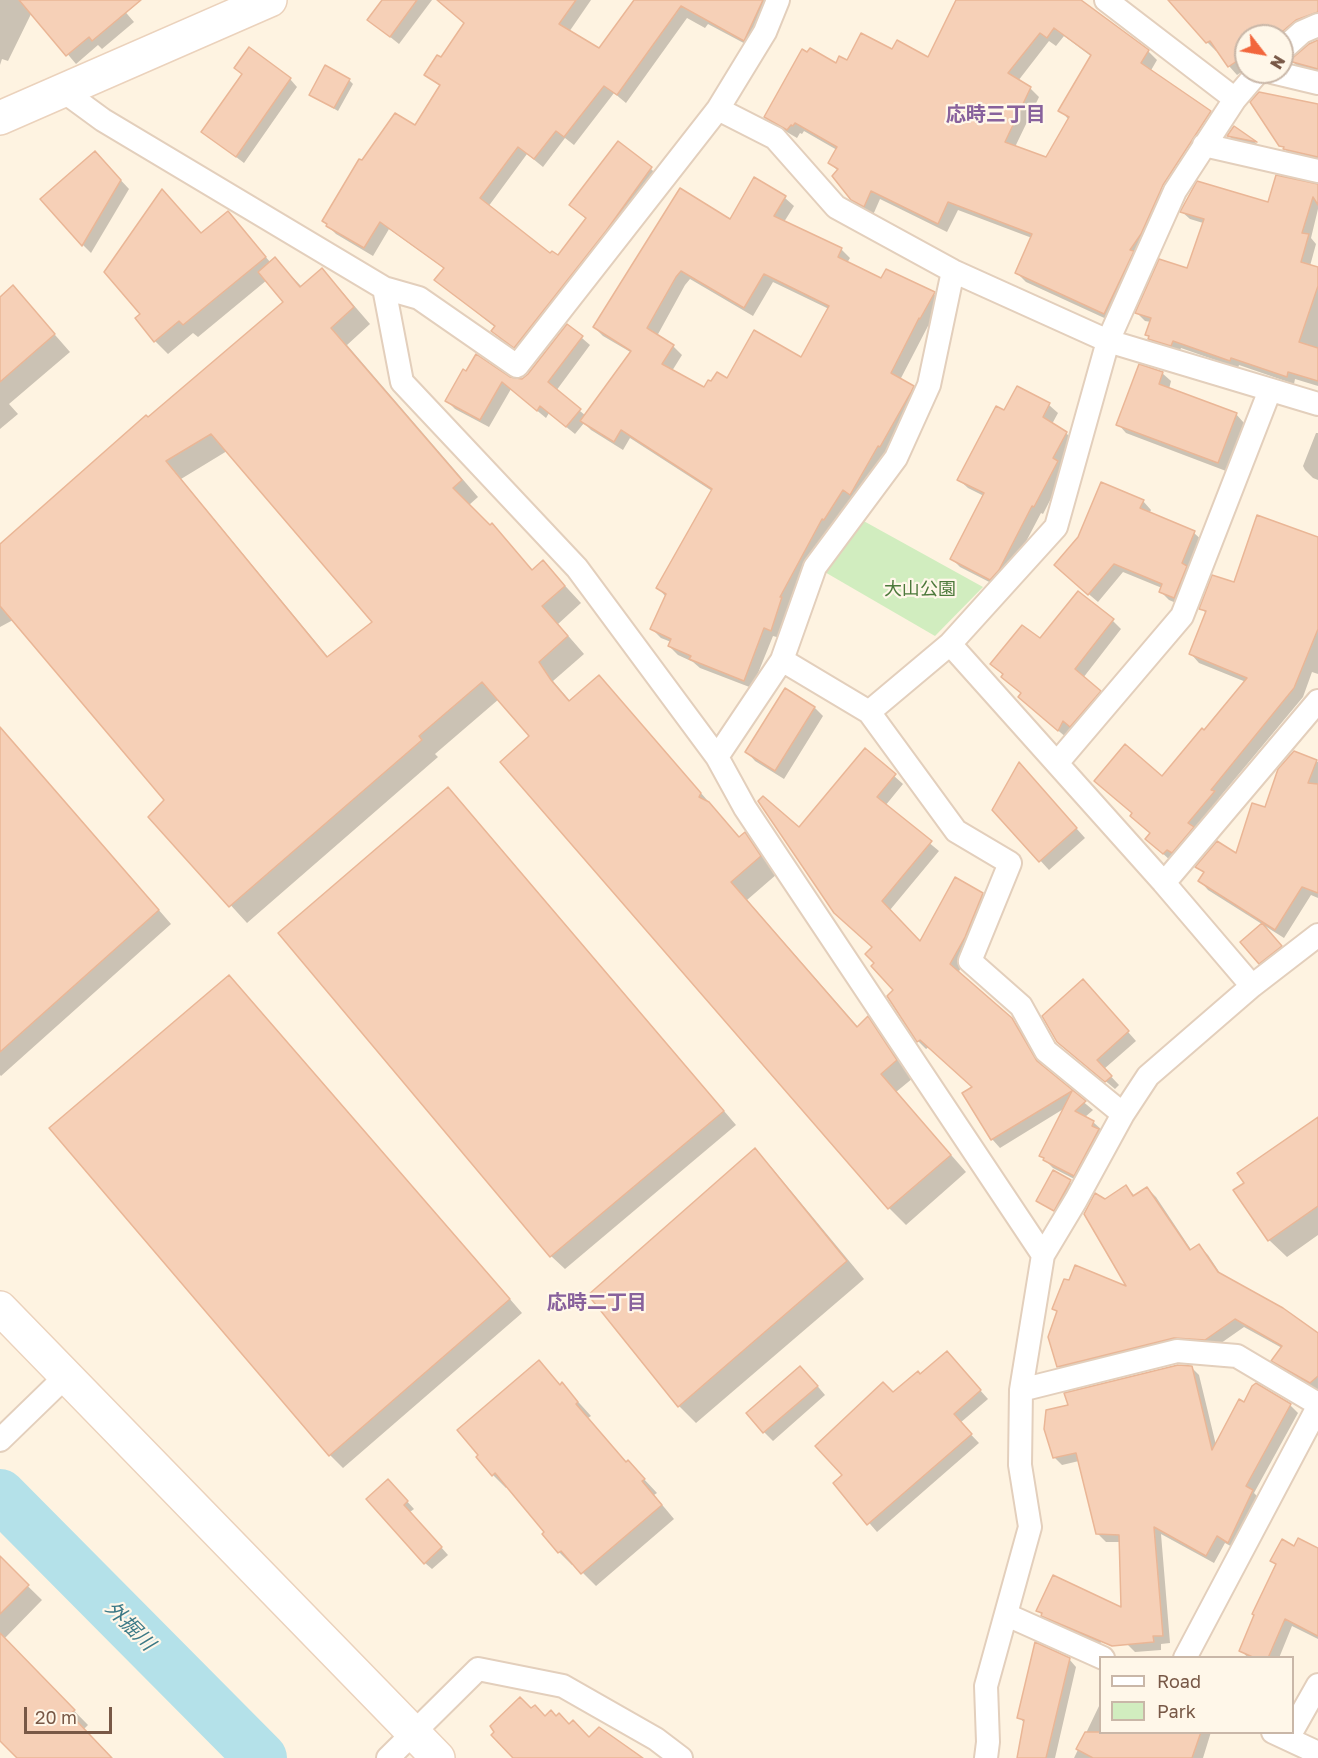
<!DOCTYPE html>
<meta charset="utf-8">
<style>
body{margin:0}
#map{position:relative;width:1318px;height:1758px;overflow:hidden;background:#fef3e1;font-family:"Golos Text",sans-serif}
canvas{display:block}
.legend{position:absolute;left:1099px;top:1656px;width:195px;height:78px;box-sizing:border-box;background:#fff7e9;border:2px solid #c9b7a8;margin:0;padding:8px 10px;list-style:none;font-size:18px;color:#785846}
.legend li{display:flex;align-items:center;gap:12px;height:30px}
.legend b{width:30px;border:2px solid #c9b7a8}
.north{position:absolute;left:1234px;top:24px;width:60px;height:60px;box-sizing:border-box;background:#fff7e9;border:2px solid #c9b7a8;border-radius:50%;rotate:121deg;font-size:16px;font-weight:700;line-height:24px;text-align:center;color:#785846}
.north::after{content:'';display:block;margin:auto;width:21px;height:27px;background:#f2663c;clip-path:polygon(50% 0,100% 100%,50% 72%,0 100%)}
.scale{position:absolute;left:24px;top:1707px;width:88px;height:27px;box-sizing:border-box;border:3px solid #785846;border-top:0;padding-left:8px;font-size:18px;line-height:21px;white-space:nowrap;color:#785846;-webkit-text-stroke:4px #fff7e9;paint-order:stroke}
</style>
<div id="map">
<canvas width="1318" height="1758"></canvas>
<ul class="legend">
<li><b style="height:8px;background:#fff"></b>Road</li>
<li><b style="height:16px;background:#d1edbf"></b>Park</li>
</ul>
<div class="north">N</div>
<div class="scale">20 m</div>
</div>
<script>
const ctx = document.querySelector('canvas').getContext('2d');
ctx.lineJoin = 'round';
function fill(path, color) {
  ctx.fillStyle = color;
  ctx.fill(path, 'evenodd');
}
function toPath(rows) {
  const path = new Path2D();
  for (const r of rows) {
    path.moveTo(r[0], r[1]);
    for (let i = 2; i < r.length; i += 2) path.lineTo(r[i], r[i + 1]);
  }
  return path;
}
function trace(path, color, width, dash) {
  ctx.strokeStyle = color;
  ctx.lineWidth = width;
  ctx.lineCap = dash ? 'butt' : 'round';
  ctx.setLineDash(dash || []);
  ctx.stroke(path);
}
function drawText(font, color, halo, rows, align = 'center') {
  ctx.font = font + ' "Golos Text","Noto Sans JP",sans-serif';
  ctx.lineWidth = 4.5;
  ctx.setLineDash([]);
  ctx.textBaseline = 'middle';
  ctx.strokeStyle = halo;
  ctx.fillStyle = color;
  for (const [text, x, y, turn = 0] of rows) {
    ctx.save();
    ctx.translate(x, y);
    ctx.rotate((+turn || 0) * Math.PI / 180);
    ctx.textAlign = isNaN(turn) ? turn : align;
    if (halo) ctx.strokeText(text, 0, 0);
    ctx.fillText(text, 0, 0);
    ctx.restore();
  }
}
fill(toPath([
 [860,519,983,587,935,636,823,571]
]), '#d1edbf');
fill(toPath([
 [0,0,130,0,122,8,134,22,102,49,98,45,76,64,32,12,8,61,2,59,0,65],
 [383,0,432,0,399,44,369,20],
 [438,0,591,0,569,32,600,50,636,0,778,0,753,48,708,24,705,28,687,18,626,103,614,93,574,145,565,138,543,167,527,154,488,207,551,255,558,257,587,220,571,205,651,169,659,177,524,355,501,340,493,331,496,328,436,280,445,269,389,229,373,256,336,234,327,225,362,162,415,127,441,87,426,75,441,59,466,23],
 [957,0,1078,0,1148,51,1157,60,1150,72,1157,191,1160,192,1211,113,1219,121,1113,322,1026,282,1017,273,1032,238,958,210,947,232,880,199,873,215,862,209,852,199,838,171,830,163,837,150,804,131,802,134,800,133,797,138,775,125,765,116,837,65,893,51,929,59],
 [1064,36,1092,57,1060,110,1069,120,1047,159,1015,147,1039,97,1030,88,1018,81,1049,41,1056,46],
 [1318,0,1318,23,1282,36,1246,36,1246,69,1237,75,1229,66,1218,50,1216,51,1207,42,1170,1],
 [1318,41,1318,74,1300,69,1292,61],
 [236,68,290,79,297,87,244,163,203,132,243,75],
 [349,80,353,84,338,111,311,95],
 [1318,106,1318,163,1289,154,1281,145],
 [1234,128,1256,143,1262,149,1237,144,1229,136],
 [103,161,129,189,91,253,83,245],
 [755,180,785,198,794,206,784,222,841,249,850,258,847,263,882,280,934,294,943,302,929,327,928,326,900,380,913,387,922,396,859,502,852,498,834,528,831,526,789,606,790,607,780,638,773,636,752,688,700,668,693,662,678,655,669,646,671,642,661,638,652,629,666,597,658,588,712,491,630,438,623,450,591,430,584,423,575,434,549,413,546,418,511,389,489,427,455,409,447,401,509,379,522,380,529,375,568,326,590,345,556,391,586,416,632,353,603,336,594,327,731,221],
 [690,279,753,316,773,282,829,309,801,359,705,389,672,371,682,355,673,346,657,336,685,285],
 [1318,190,1318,209,1311,238,1316,244,1310,266,1318,269,1318,386,1295,379,1294,384,1239,365,1238,368,1181,348,1179,353,1158,347,1150,339,1146,334,1151,322,1145,321,1137,313,1188,270,1203,223,1190,219,1182,212,1269,204],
 [227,213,271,263,275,259,302,287,321,270,338,287,370,324,347,345,478,497,469,505,508,542,533,571,543,562,581,603,558,624,584,654,553,681,571,702,615,694,740,838,745,834,761,850,777,874,747,900,859,1028,868,1019,884,1035,913,1078,896,1092,966,1172,906,1225,889,1208,502,762,532,736,499,699,435,754,438,757,247,923,150,817,166,800,13,620,0,627,0,546,285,302,267,280,198,337,193,333,168,354,155,341,201,235],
 [227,451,374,622,329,658,181,479],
 [13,287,70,352,9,404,18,414,0,429,0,298],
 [1162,373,1171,381,1169,389,1236,414,1244,423,1226,471,1126,433,1118,424],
 [1018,388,1049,405,1058,413,1052,424,1066,433,1075,442,1065,471,1043,514,1041,513,1007,578,999,587,960,567,952,559,984,496,968,488,959,480,1005,412],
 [1316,433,1318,433,1318,480,1313,478,1305,470,1303,466],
 [1143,501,1151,510,1149,514,1194,533,1203,541,1183,606,1169,600,1160,591,1162,588,1123,572,1098,602,1064,573],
 [1318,540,1318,674,1312,672,1303,697,1219,798,1222,801,1172,862,1147,839,1151,833,1163,778,1246,682,1199,663,1191,654,1207,614,1201,608,1235,584],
 [1113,621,1121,629,1083,678,1108,700,1079,734,1072,728,1067,738,1028,705,1022,694,992,664,1041,640],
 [815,708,823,716,784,779,755,761,747,752],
 [0,727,171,924,1,1076,0,1075],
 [865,750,903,784,885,806,939,851,890,910,920,943,982,894,990,902,973,946,958,973,1020,1028,1043,1068,1093,1110,1084,1118,1093,1122,1102,1130,1082,1183,1053,1168,1041,1156,1065,1108,1000,1148,992,1139,964,1094,974,1088,929,1047,926,1049,918,1041,895,990,876,963,873,948,800,829],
 [1294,752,1318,762,1318,898,1311,895,1284,938,1208,890,1200,881,1205,874,1197,867,1237,856,1266,809],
 [1027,773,1085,838,1049,870,994,810],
 [461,802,736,1125,565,1269,551,1256,280,933],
 [1270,934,1289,955,1268,971,1260,963],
 [242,990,522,1313,343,1468,330,1455],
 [1091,990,1136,1041,1104,1069,1119,1085,1115,1089,1058,1041],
 [1318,1118,1318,1235,1287,1257,1269,1240],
 [755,1150,772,1168,864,1279,696,1423,679,1406],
 [1054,1172,1074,1185,1058,1214,1038,1201],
 [1126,1187,1135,1196,1147,1188,1156,1197,1192,1251,1199,1246,1208,1255,1222,1276,1318,1334,1318,1390,1282,1369,1273,1361,1282,1348,1244,1327,1214,1348,1067,1375,1058,1366,1058,1313,1054,1309,1129,1289,1105,1201],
 [954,1361,988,1399,960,1423,979,1443,877,1532,835,1483,844,1475,894,1394,920,1376],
 [1191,1367,1199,1375,1216,1445,1245,1404,1290,1405,1298,1413,1254,1493,1260,1499,1236,1549,1225,1543,1214,1563,1161,1534,1170,1643,1161,1644,1161,1650,1135,1652,1127,1644,1120,1542,1106,1542,1098,1534,1079,1461,1062,1465,1054,1457,1070,1406],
 [809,1376,825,1395,773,1441,764,1432],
 [562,1384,591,1416,588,1418,627,1463,628,1462,657,1493,654,1495,674,1519,596,1586,574,1564,572,1565,559,1552,544,1534,546,1532,508,1486,506,1488,493,1475],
 [395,1488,414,1509,410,1512,448,1555,432,1569,425,1563],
 [1295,1548,1318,1550,1318,1639,1292,1626,1279,1658,1248,1658,1241,1650,1277,1566,1272,1561],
 [0,1559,42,1600,4,1639,88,1725,84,1729,111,1758,19,1758,0,1739],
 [1038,1611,1116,1611,1100,1644,1052,1624],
 [1069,1659,1076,1667,1055,1758,1020,1758,1025,1724,1019,1717],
 [1100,1704,1100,1732,1211,1732,1203,1758,1074,1758]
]), '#0003');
trace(toPath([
 [0,1495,261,1758]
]), '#b4e1e9', 52);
const building = toPath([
 [19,0,141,0,92,41,89,37,66,56,19,0],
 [382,0,417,0,390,37,367,20,382,0],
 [437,0,576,0,559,24,599,48,634,0,763,0,744,41,681,6,617,95,604,86,564,137,556,131,534,159,518,147,480,198,550,253,552,251,558,255,586,218,569,205,618,141,652,167,606,231,514,348,491,331,495,326,434,280,444,268,380,222,364,248,326,226,327,224,322,221,359,159,362,160,395,113,415,125,440,85,424,75,437,55,441,57,464,23,437,0],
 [956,0,1081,0,1149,50,1141,63,1211,111,1163,185,1141,234,1130,250,1134,251,1104,314,1015,273,1032,234,948,202,938,224,871,191,864,207,851,200,832,176,838,169,828,163,837,147,795,123,793,126,791,125,787,130,764,117,802,49,807,52,810,48,836,63,839,56,847,60,861,33,892,49,897,40,928,57,956,0],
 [1054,28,1091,55,1058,111,1069,117,1046,157,1005,142,1031,87,1008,73,1040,33,1047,38,1054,28],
 [1168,0,1318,0,1318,12,1296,20,1277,36,1246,36,1246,55,1228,67,1210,41,1206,43,1168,0],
 [1318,40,1318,69,1289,61,1309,44,1318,40],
 [249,47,291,78,236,157,201,132,242,74,234,68,249,47],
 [325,65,350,79,334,108,309,95,325,65],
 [1259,92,1318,104,1318,157,1283,149,1284,147,1279,146,1250,102,1259,92],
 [1234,126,1257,142,1227,136,1234,126],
 [95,151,121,180,82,246,40,199,95,151],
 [1276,175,1318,184,1318,205,1313,197,1302,233,1309,234,1301,262,1318,267,1318,286,1299,342,1318,348,1318,381,1288,372,1287,377,1231,358,1230,361,1173,341,1171,346,1148,339,1149,336,1145,335,1151,318,1135,313,1159,259,1187,268,1204,219,1180,212,1197,181,1268,202,1276,175],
 [754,177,786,196,774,216,842,248,838,257,881,278,886,269,935,292,920,319,919,318,891,373,914,386,911,392,880,447,878,446,850,495,843,490,824,520,822,519,780,597,782,597,771,631,764,628,744,681,689,659,691,656,668,646,671,639,650,629,666,594,656,588,712,489,621,430,614,442,580,421,631,351,593,327,680,188,730,219,754,177],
 [681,271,744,308,764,274,829,306,801,357,754,330,727,378,717,372,711,381,708,380,704,387,662,364,674,345,647,328,676,277,681,271],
 [162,189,201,233,228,211,266,257,183,325,179,321,154,342,135,318,140,314,104,272,162,189],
 [275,257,300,287,322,268,354,307,331,328,462,480,453,488,490,525,492,523,532,570,543,560,565,586,542,606,568,636,539,662,551,680,569,701,599,675,701,793,699,797,709,802,739,837,745,832,761,856,731,882,857,1027,868,1016,897,1060,881,1074,951,1155,888,1209,500,762,529,736,482,682,419,736,422,740,229,907,148,817,164,800,0,606,0,544,146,415,148,417,283,302,258,272,275,257],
 [211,434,372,622,327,657,166,461,211,434],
 [13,285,55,334,0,382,0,297,13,285],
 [567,324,583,336,548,382,581,409,566,427,540,406,537,411,502,382,480,420,445,401,463,369,466,371,476,354,510,377,522,379,528,374,567,324],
 [1139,364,1163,372,1159,384,1237,413,1218,463,1116,425,1139,364],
 [1017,386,1050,403,1043,417,1067,432,1053,458,1058,461,1034,507,1032,506,999,570,990,580,950,559,984,493,957,480,996,406,1004,410,1017,386],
 [1101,482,1144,500,1140,508,1195,531,1182,563,1187,566,1174,598,1159,592,1162,584,1114,564,1088,595,1054,565,1078,537,1101,482],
 [1257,515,1318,537,1318,629,1294,688,1211,790,1215,791,1188,823,1194,827,1172,853,1167,850,1163,854,1145,839,1150,833,1130,816,1132,813,1094,781,1125,744,1162,776,1202,728,1204,730,1247,678,1189,654,1206,611,1199,609,1212,575,1234,582,1257,515],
 [1078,591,1114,619,1075,669,1101,691,1070,727,1063,721,1058,731,1018,697,1021,693,1001,677,1003,674,990,664,1022,625,1040,638,1078,591],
 [785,688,815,707,775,771,745,752,785,688],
 [0,727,159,910,0,1052,0,727],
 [865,748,896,774,877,797,932,841,882,901,920,941,955,877,983,893,965,937,950,964,1012,1018,1037,1061,1086,1101,1075,1111,1094,1121,1092,1126,1099,1129,1074,1176,1043,1160,1044,1158,1039,1156,1072,1091,991,1140,962,1093,972,1087,920,1040,917,1042,887,996,893,990,871,966,874,963,865,954,872,947,834,913,758,801,763,796,799,827,865,748],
 [1294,751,1317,760,1308,783,1318,784,1318,893,1302,887,1275,930,1198,881,1204,872,1195,867,1217,841,1236,853,1252,803,1265,807,1278,769,1294,751],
 [1019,762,1077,828,1039,862,992,810,1019,762],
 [448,787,724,1111,550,1257,278,933,448,787],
 [1262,923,1282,946,1259,964,1240,942,1262,923],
 [229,975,510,1299,329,1456,49,1128,229,975],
 [1083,979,1129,1031,1097,1060,1112,1076,1105,1082,1057,1042,1042,1016,1083,979],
 [1318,1117,1318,1206,1268,1241,1233,1190,1244,1183,1237,1173,1318,1117],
 [755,1148,847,1261,678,1407,588,1295,755,1148],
 [1053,1170,1071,1180,1054,1211,1036,1201,1053,1170],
 [1126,1185,1133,1196,1147,1187,1190,1250,1199,1244,1218,1272,1283,1308,1318,1333,1318,1376,1310,1383,1271,1361,1282,1346,1235,1319,1205,1340,1174,1338,1057,1367,1048,1337,1057,1311,1052,1309,1064,1279,1069,1280,1075,1265,1126,1286,1084,1214,1095,1193,1105,1199,1126,1185],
 [947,1351,981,1390,954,1414,972,1434,867,1525,833,1483,842,1475,815,1446,883,1382,893,1392,918,1371,920,1374,947,1351],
 [539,1360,560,1385,562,1382,578,1402,576,1404,626,1462,628,1460,645,1479,642,1481,662,1505,581,1574,561,1551,558,1553,542,1534,544,1532,495,1473,492,1476,476,1457,478,1455,457,1430,539,1360],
 [1178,1365,1192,1366,1212,1450,1239,1399,1244,1402,1252,1386,1256,1383,1291,1404,1246,1486,1253,1490,1228,1543,1217,1536,1206,1556,1154,1527,1163,1636,1153,1636,1154,1642,1112,1646,1041,1616,1042,1613,1036,1611,1053,1575,1121,1607,1119,1535,1096,1534,1076,1453,1053,1458,1044,1429,1046,1410,1068,1405,1064,1393,1178,1365],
 [800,1366,818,1386,763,1433,746,1413,800,1366],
 [388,1479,408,1501,404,1505,442,1547,424,1564,366,1499,388,1479],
 [1298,1538,1318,1548,1318,1636,1285,1619,1268,1658,1255,1658,1239,1651,1254,1615,1252,1614,1276,1564,1270,1561,1282,1539,1294,1546,1298,1538],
 [0,1556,29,1585,0,1614,0,1556],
 [0,1633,75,1710,70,1714,112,1758,17,1758,0,1741,0,1633],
 [1035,1642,1070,1658,1046,1758,1017,1758,1024,1720,1017,1718,1035,1642],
 [520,1697,531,1708,535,1705,545,1716,551,1710,556,1716,559,1713,569,1724,573,1720,589,1737,599,1727,643,1758,513,1758,491,1735,494,1732,490,1726,520,1697],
 [1085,1732,1201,1732,1192,1758,1093,1758,1076,1749,1085,1732]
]);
fill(building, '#f6d0b7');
trace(building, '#eab696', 1.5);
const street = toPath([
 [778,0,765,32,718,109,775,138,836,207,953,271,1108,341,1318,404],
 [1106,0,1235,99],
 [1282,50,1302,32,1318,25],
 [1272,72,1318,83],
 [62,90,103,120,384,288,402,382,577,568,717,757,745,808,1043,1255],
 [1204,145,1318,171],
 [384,288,419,298,517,366,718,109],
 [950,644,1164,883,1252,986],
 [782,660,869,712,956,831,1010,863,970,961,1021,1006,1046,1051,1123,1114],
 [869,712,950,644,1056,527,1108,341,1175,191,1235,99,1258,72],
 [717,757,782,660,815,567,896,458,929,385,953,271],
 [1057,763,1182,616,1270,390],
 [1164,883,1318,701],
 [1021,1390,1177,1351,1237,1356,1318,1404],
 [0,1440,66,1376],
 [1007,1615,1103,1658],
 [1185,1658,1318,1407],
 [1292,1731,1318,1685],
 [1273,1732,1318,1753],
 [388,1758,478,1669,563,1686,656,1739,681,1758],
 [986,1758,988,1742,986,1686,1030,1527,1020,1465,1021,1390,1043,1255,1076,1200,1123,1114,1148,1076,1252,986,1318,935]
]);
const secondary = toPath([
 [0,118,270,0],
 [0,1308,438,1758]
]);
trace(street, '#e3cfbc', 26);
trace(secondary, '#ebd2bc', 36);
trace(street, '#fff', 22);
trace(secondary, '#fff', 33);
drawText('18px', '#4c793b', '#fff7e9', [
 ["大山公園",920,589]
]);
drawText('bold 20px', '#88619c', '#fff7e9', [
 ["応時三丁目",996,115],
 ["応時二丁目",597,1303]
]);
drawText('italic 20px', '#3b7986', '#fff7e9', [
 ["外掘川",130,1626,45]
]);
</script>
